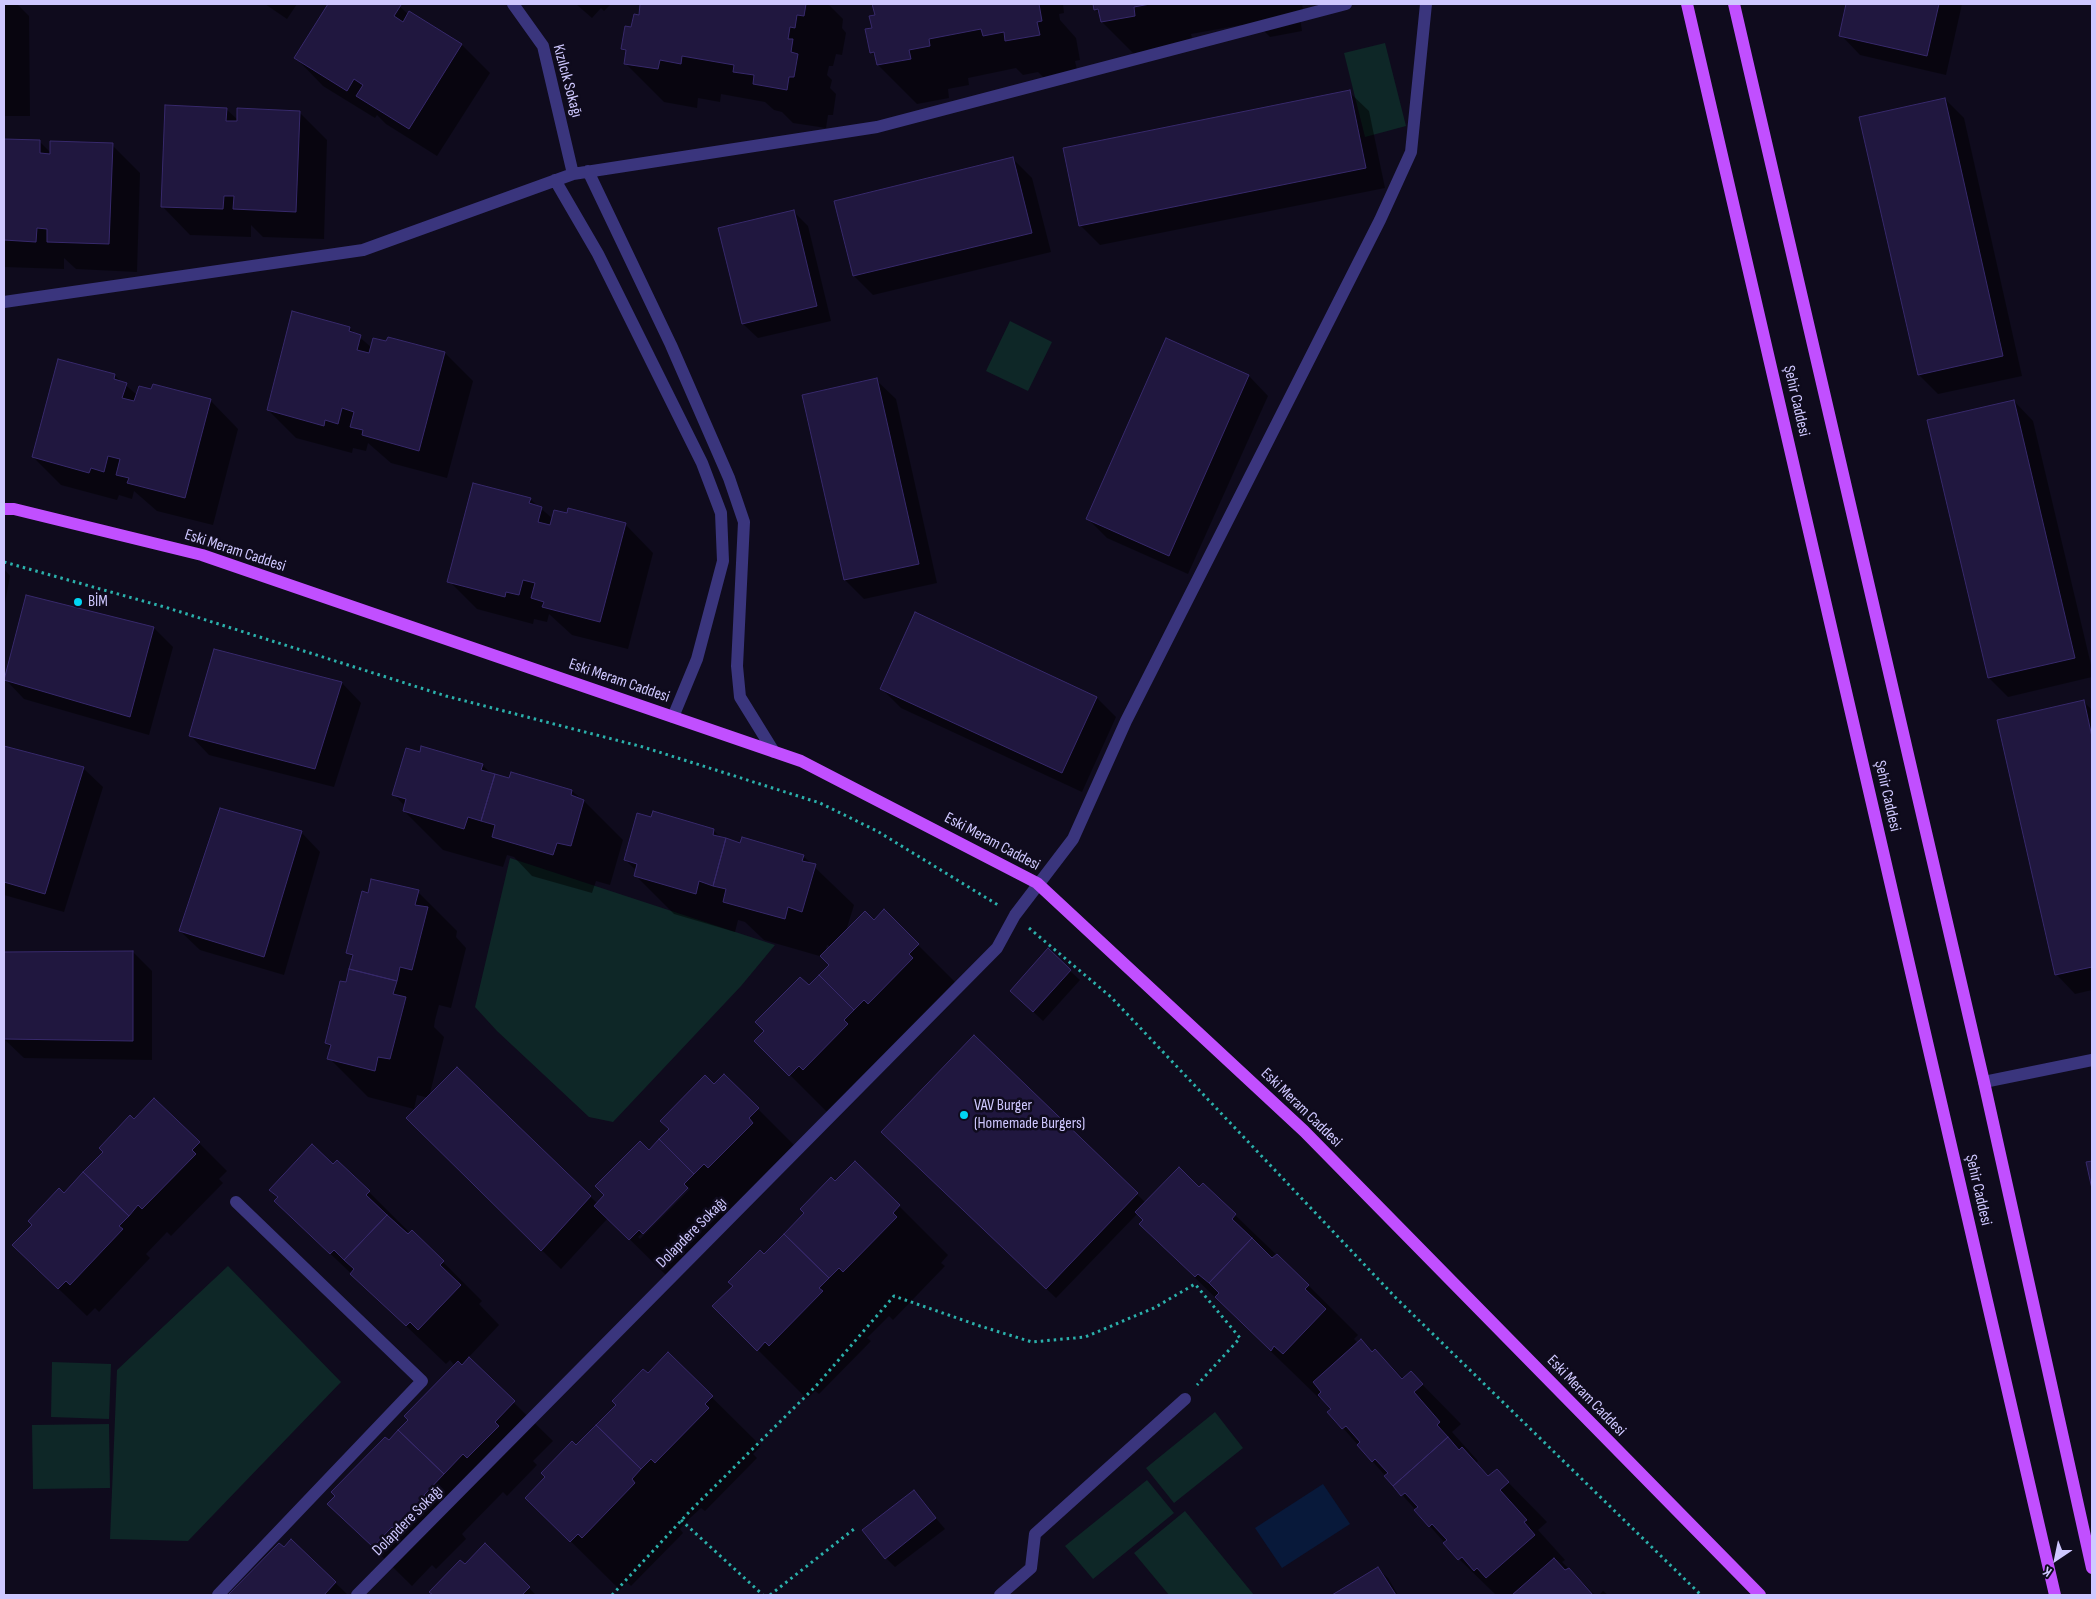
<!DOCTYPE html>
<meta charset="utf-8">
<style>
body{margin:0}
#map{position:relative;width:2096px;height:1599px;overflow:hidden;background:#0f0b1d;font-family:"Sofia Sans Condensed",sans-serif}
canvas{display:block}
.frame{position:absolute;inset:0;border:5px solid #cfc8ff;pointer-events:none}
.north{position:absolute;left:2031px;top:1534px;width:50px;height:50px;-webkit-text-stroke:4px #0f0b1d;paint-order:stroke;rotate:214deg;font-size:14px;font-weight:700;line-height:20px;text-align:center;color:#cfc8ff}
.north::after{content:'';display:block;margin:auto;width:18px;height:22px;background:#cfc8ff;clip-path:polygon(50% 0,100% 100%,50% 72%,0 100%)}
</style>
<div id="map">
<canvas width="2096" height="1599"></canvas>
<div class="frame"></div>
<div class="north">K</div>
</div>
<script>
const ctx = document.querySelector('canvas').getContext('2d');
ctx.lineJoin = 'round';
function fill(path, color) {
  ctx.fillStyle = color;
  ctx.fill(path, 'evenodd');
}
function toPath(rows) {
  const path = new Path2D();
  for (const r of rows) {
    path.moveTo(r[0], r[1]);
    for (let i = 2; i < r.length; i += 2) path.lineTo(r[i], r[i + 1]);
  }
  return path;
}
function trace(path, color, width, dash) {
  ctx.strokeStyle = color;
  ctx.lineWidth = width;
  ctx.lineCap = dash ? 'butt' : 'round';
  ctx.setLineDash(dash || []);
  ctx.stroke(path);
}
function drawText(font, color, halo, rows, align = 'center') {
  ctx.font = font + ' "Sofia Sans Condensed",sans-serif';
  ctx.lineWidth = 5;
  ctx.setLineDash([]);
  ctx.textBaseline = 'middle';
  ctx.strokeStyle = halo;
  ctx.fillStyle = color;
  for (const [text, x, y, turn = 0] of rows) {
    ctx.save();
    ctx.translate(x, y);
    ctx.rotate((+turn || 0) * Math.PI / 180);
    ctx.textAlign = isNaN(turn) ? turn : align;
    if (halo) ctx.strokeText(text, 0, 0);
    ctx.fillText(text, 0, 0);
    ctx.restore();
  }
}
fill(toPath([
 [1385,43,1406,126,1365,137,1344,53],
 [1010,321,1052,342,1028,391,986,371],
 [510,858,775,945,741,986,613,1122,589,1117,497,1031,475,1007],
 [228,1266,341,1382,188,1541,110,1539,117,1370],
 [52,1362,111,1364,109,1419,51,1417],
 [1215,1412,1243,1448,1174,1503,1146,1468],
 [109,1424,110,1488,33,1489,32,1425],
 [1147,1480,1174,1513,1093,1579,1065,1546],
 [1185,1511,1254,1595,1169,1595,1134,1553]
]), '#0e2727');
fill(toPath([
 [1323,1484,1350,1524,1282,1568,1255,1528]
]), '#08193a');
fill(toPath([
 [4,4,17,4,29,16,30,116,4,116],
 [265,4,297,4,287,19],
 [329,4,397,4,408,14,462,45,490,73,437,156,386,124,377,115,375,118,323,86,295,57],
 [576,4,611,4,604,11,601,8,592,18],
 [638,4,828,4,843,19,842,28,846,33,842,55,836,54,833,66,829,66,827,75,832,80,830,88,836,94,833,115,828,115,826,128,793,123,782,112,774,110,765,102,721,94,720,102,698,98,697,108,664,102,625,63,627,53,622,49,640,16,641,7],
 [869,4,1063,4,1064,13,1059,14,1060,20,1076,38,1080,60,1075,61,1078,74,1046,80,1038,72,1023,75,1016,68,968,78,969,85,948,89,949,98,917,104,878,65,877,58,871,52,876,16,875,9],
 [1094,4,1302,4,1304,17,1300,18,1302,31,1270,37,1262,29,1241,25,1191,34,1193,42,1141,61,1102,22,1101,15,1095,9],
 [1848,4,1962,4,1946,75,1860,55,1841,35],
 [1349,92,1369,111,1385,188,1100,245,1081,226,1065,149],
 [1945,99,1964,118,2022,376,1938,394,1919,375],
 [226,109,238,120,299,112,327,140,324,239,263,237,251,225,251,237,190,235,162,206],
 [4,140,40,142,51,153,112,145,140,173,137,272,76,269,64,258,64,269,4,267],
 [1013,159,1032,178,1051,252,873,295,854,276],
 [793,211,808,226,831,321,758,338,743,324,720,229],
 [349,328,372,348,445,353,473,381,447,478,391,463,368,443,366,451,353,448,352,453,296,438,268,410],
 [1167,340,1249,376,1268,396,1188,574,1107,538,1088,519],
 [114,375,137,395,210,400,238,429,213,525,157,511,134,491,132,499,119,495,117,500,61,485,33,457],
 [876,380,896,399,937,583,864,599,845,580],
 [2014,401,2033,421,2092,669,2092,677,2008,697,1989,678],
 [530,499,553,519,625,524,653,553,628,649,572,635,549,614,547,622,534,619,533,624,477,609,449,581],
 [4,569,10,576,4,608],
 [27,596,154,628,173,647,149,735,24,699,5,679],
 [916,614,1097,698,1116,717,1082,792,901,708,881,688],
 [342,683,361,703,334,787,209,755,190,735],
 [2084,702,2092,710,2092,990,2075,994,2056,974],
 [4,747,83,768,103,787,64,912,4,895],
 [482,765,492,774,510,780,572,791,584,801,623,840,610,885,596,881,592,893,532,876,514,857,507,855,503,867,443,850,404,811,405,806,394,795],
 [713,830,722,839,741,844,803,856,854,905,846,931,874,921,884,911,957,984,829,1114,756,1041,831,965,823,957,764,940,745,922,738,920,735,932,674,914,635,875,637,871,625,860],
 [827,945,831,947,825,953],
 [301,832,320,852,284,975,200,950,180,931],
 [418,892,457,931,456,937,466,948,451,1008,439,1005,435,1020,434,1027,444,1037,429,1097,457,1069,598,1204,724,1075,797,1148,669,1278,608,1218,561,1269,408,1118,429,1098,417,1095,414,1109,368,1097,329,1058,331,1048,326,1043,347,984,353,958,348,953,369,894],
 [688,1187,690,1189,640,1239,638,1237],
 [133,952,152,971,152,1060,24,1058,4,1039],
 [1070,971,1080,980,1043,1021,1021,1000],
 [974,1037,1146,1203,1199,1189,1235,1215,1309,1286,1358,1335,1354,1339,1358,1343,1361,1341,1373,1353,1375,1350,1404,1379,1411,1373,1461,1424,1452,1432,1478,1461,1476,1463,1490,1477,1497,1471,1547,1522,1538,1530,1565,1560,1562,1562,1595,1595,1496,1595,1459,1559,1343,1428,1333,1409,1322,1397,1320,1399,1190,1273,1141,1224,1145,1220,1138,1213,1056,1298,893,1141],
 [134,1121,199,1143,227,1171,219,1179,223,1183,171,1236,167,1232,146,1254,150,1258,99,1312,95,1308,87,1316,42,1273,64,1194],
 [333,1165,369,1192,408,1231,405,1234,408,1236,412,1231,482,1301,479,1304,499,1325,468,1358,553,1441,533,1461,537,1465,507,1496,503,1492,462,1534,466,1539,436,1569,432,1565,412,1586,329,1504,389,1442,455,1366,450,1360,446,1364,275,1201],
 [835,1183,899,1206,948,1255,941,1263,945,1266,893,1320,889,1316,867,1338,871,1341,819,1394,815,1391,807,1399,714,1306],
 [668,1354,761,1446,753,1454,757,1458,705,1511,701,1508,690,1518,680,1529,683,1533,631,1586,627,1582,620,1590,527,1498],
 [914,1492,945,1529,895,1567,886,1558],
 [291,1540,348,1595,230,1595,279,1544,284,1548],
 [485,1545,536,1595,434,1595,431,1592,465,1565],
 [1378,1569,1388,1578,1398,1595,1335,1595],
 [1603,1591,1608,1595,1599,1595]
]), '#0007');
const building = toPath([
 [328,4,399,4,401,5,394,16,403,22,409,11,462,44,409,129,356,96,363,85,354,79,347,91,294,58,328,4],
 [640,4,806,4,804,16,797,15,795,28,790,27,788,39,793,39,791,52,798,54,794,77,789,77,787,90,753,84,754,75,733,72,734,65,682,56,681,64,660,60,658,69,624,64,626,50,621,49,625,26,631,27,634,14,639,15,640,4],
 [872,4,1039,4,1042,21,1037,22,1040,35,1005,41,1004,32,983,36,981,29,929,39,930,46,909,50,911,59,877,65,874,52,870,53,865,29,872,28,869,16,875,15,872,4],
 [1093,4,1150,4,1134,7,1135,16,1101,22,1098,9,1094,10,1093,4],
 [1846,4,1939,4,1927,56,1839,36,1846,4],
 [1350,90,1366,168,1079,226,1063,148,1350,90],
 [1945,98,2003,356,1918,375,1859,117,1945,98],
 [165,105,227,108,226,121,237,121,237,108,300,111,296,212,233,209,234,196,224,196,223,209,161,207,165,105],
 [4,139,40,140,40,153,50,154,50,141,113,143,109,244,47,242,47,229,37,228,36,242,4,240,4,139],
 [1013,157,1032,233,853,276,834,201,1013,157],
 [794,210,817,306,742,324,718,228,794,210],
 [292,311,350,327,349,331,361,335,357,350,369,353,373,338,386,341,388,337,445,352,419,451,362,435,363,430,350,427,354,412,342,408,338,424,325,420,324,426,267,410,292,311],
 [1166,338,1249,375,1169,556,1086,519,1166,338],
 [58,359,115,374,114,379,127,383,122,398,134,401,139,386,151,389,153,384,211,399,185,498,127,483,129,478,116,475,120,459,108,456,104,472,91,468,89,473,32,457,58,359],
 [877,378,919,564,844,580,802,395,877,378],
 [2014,400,2075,658,1988,678,1927,420,2014,400],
 [473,483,531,498,529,503,542,507,538,522,550,525,554,510,567,513,568,508,626,523,600,622,542,607,544,602,531,598,535,583,523,580,519,595,506,592,505,597,447,582,473,483],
 [26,595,154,627,130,717,4,680,26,595],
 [915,612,1097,697,1062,773,880,689,915,612],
 [214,649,342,682,315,769,189,736,214,649],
 [2084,700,2092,737,2092,967,2055,975,1997,720,2084,700],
 [4,746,84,767,45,894,4,882,4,746],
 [421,746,483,764,481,770,495,774,481,821,468,817,464,829,403,811,406,799,392,795,406,748,420,752,421,746],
 [511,772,572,790,571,795,584,800,571,846,557,843,553,855,492,837,495,825,481,821,495,774,509,778,511,772],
 [220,808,302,831,264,957,179,931,220,808],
 [653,811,714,829,713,835,726,838,713,886,699,881,696,894,634,876,637,864,624,860,637,813,651,817,653,811],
 [742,837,804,855,802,861,816,864,802,912,788,907,785,919,723,902,726,889,713,886,726,838,740,843,742,837],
 [371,879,419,890,415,905,428,907,412,970,400,967,397,981,349,969,353,955,346,953,362,891,368,893,371,879],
 [884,909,919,944,909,954,913,958,868,1004,864,1000,854,1010,819,975,829,965,820,956,865,911,874,920,884,909],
 [1048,948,1071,970,1033,1012,1010,991,1048,948],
 [133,951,133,1041,4,1039,4,952,133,951],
 [349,969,397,981,393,994,406,997,390,1059,378,1057,375,1071,327,1059,331,1045,325,1043,340,981,346,982,349,969],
 [819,975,854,1010,844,1020,848,1024,803,1070,799,1066,789,1076,754,1041,764,1031,755,1022,800,977,809,985,819,975],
 [974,1035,1138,1193,1046,1289,881,1132,974,1035],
 [457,1067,591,1196,541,1251,406,1118,457,1067],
 [724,1074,759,1108,749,1118,753,1123,708,1168,704,1164,694,1174,659,1139,669,1129,660,1121,705,1075,714,1084,724,1074],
 [154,1098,200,1142,192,1150,196,1154,142,1209,138,1205,129,1216,83,1172,103,1152,99,1148,130,1115,134,1119,154,1098],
 [659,1139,694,1174,684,1184,688,1188,643,1234,639,1230,629,1240,594,1206,604,1195,595,1186,640,1141,649,1150,659,1139],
 [312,1144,333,1164,337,1160,370,1191,366,1195,387,1215,344,1260,334,1250,330,1254,274,1201,278,1197,269,1190,312,1144],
 [855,1161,900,1205,893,1213,897,1217,843,1272,839,1268,829,1278,784,1234,804,1213,800,1209,831,1177,835,1181,855,1161],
 [2092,1161,2092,1189,2086,1162,2092,1161],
 [1179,1167,1199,1187,1203,1183,1236,1214,1232,1219,1252,1238,1209,1283,1198,1274,1195,1277,1139,1224,1143,1220,1135,1212,1179,1167],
 [83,1172,129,1216,119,1226,123,1229,70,1285,66,1281,58,1289,12,1245,32,1225,28,1221,59,1188,64,1193,83,1172],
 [387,1215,408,1234,412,1230,444,1261,440,1265,461,1285,418,1330,410,1322,406,1326,350,1274,354,1269,344,1260,387,1215],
 [784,1234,829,1278,819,1288,823,1291,769,1346,765,1342,757,1351,712,1306,733,1286,728,1282,760,1250,764,1254,784,1234],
 [1252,1238,1272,1258,1277,1254,1309,1285,1305,1289,1326,1309,1283,1354,1274,1346,1271,1351,1215,1297,1219,1293,1209,1283,1252,1238],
 [1361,1339,1372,1352,1375,1349,1402,1379,1411,1371,1423,1384,1414,1392,1440,1422,1437,1425,1448,1437,1393,1486,1384,1476,1388,1473,1375,1459,1372,1462,1357,1445,1360,1442,1346,1426,1342,1429,1327,1412,1331,1409,1318,1395,1321,1392,1313,1382,1361,1339],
 [668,1352,713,1396,705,1404,709,1408,655,1463,651,1459,641,1469,596,1425,616,1405,612,1401,643,1369,648,1373,668,1352],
 [469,1357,515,1401,495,1422,499,1426,467,1458,463,1454,444,1474,398,1430,408,1420,404,1416,458,1361,462,1365,469,1357],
 [596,1425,641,1469,632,1479,635,1483,582,1538,578,1534,570,1542,525,1498,545,1477,541,1473,572,1441,576,1445,596,1425],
 [398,1430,444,1474,424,1495,428,1499,396,1531,392,1527,373,1547,327,1504,335,1496,331,1492,385,1437,389,1440,398,1430],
 [1448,1437,1459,1450,1462,1447,1488,1476,1497,1469,1509,1482,1500,1490,1527,1520,1524,1522,1535,1535,1486,1578,1477,1568,1474,1571,1462,1557,1458,1560,1443,1543,1447,1540,1432,1524,1429,1527,1414,1510,1418,1507,1405,1493,1401,1496,1393,1486,1448,1437],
 [914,1490,936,1518,885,1559,862,1530,914,1490],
 [291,1539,336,1582,324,1595,228,1595,279,1543,284,1547,291,1539],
 [485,1543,530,1587,522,1595,433,1595,429,1592,460,1560,465,1564,485,1543],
 [1554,1558,1565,1570,1569,1568,1593,1595,1512,1595,1554,1558],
 [1378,1567,1396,1595,1332,1595,1378,1567]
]);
fill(building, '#20173f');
trace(building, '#37296b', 1);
trace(toPath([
 [4,562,168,608,446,696,643,747,820,803,877,831,998,905],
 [1029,928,1111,997,1396,1298,1701,1595],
 [681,1520,763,1595],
 [612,1595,691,1510,816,1386,894,1296,980,1326,1032,1342,1085,1337,1154,1308,1195,1284,1240,1338,1197,1385],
 [770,1595,854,1529]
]), '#2bb0ab', 3, [2.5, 4]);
trace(toPath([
 [513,4,543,46,573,174],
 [588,171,671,345,729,478,744,522,737,666,740,697,774,752],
 [555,180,598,254,702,463,721,513,723,561,697,659,673,717],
 [4,302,363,250,573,174,877,127,1346,4],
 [1984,1082,2092,1060],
 [218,1595,422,1381,236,1202],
 [357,1595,997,948,1015,915,1073,839,1126,721,1380,220,1411,152,1426,4],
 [1000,1595,1031,1568,1035,1534,1185,1399]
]), '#3a357d', 12);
trace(toPath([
 [1687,4,2055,1595],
 [1734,4,1984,1082,2092,1568],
 [4,509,14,509,202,555,801,761,1037,883,1304,1131,1760,1595]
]), '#c14fff', 12);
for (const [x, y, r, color] of [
 [78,602,5,"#00d5f3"],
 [964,1115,5,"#00d5f3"]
]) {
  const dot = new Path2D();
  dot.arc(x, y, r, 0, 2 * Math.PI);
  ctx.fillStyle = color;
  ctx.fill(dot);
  trace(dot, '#0f0b1d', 2);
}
drawText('16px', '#cfc8ff', '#0f0b1d', [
 ["Kızılcık Sokağı",567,81,75],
 ["Şehir Caddesi",1796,401,77],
 ["Eski Meram Caddesi",235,551,18],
 ["Eski Meram Caddesi",619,681,19],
 ["Şehir Caddesi",1887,796,77],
 ["Eski Meram Caddesi",992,842,28],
 ["Eski Meram Caddesi",1301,1108,44],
 ["Şehir Caddesi",1978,1190,77],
 ["Dolapdere Sokağı",692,1233,-45],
 ["Eski Meram Caddesi",1586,1396,46],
 ["Dolapdere Sokağı",408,1521,-45]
]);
drawText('16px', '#cfc8ff', '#0f0b1d', [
 ["BİM",88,602],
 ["VAV Burger",974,1106],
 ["(Homemade Burgers)",974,1124]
], 'left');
</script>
